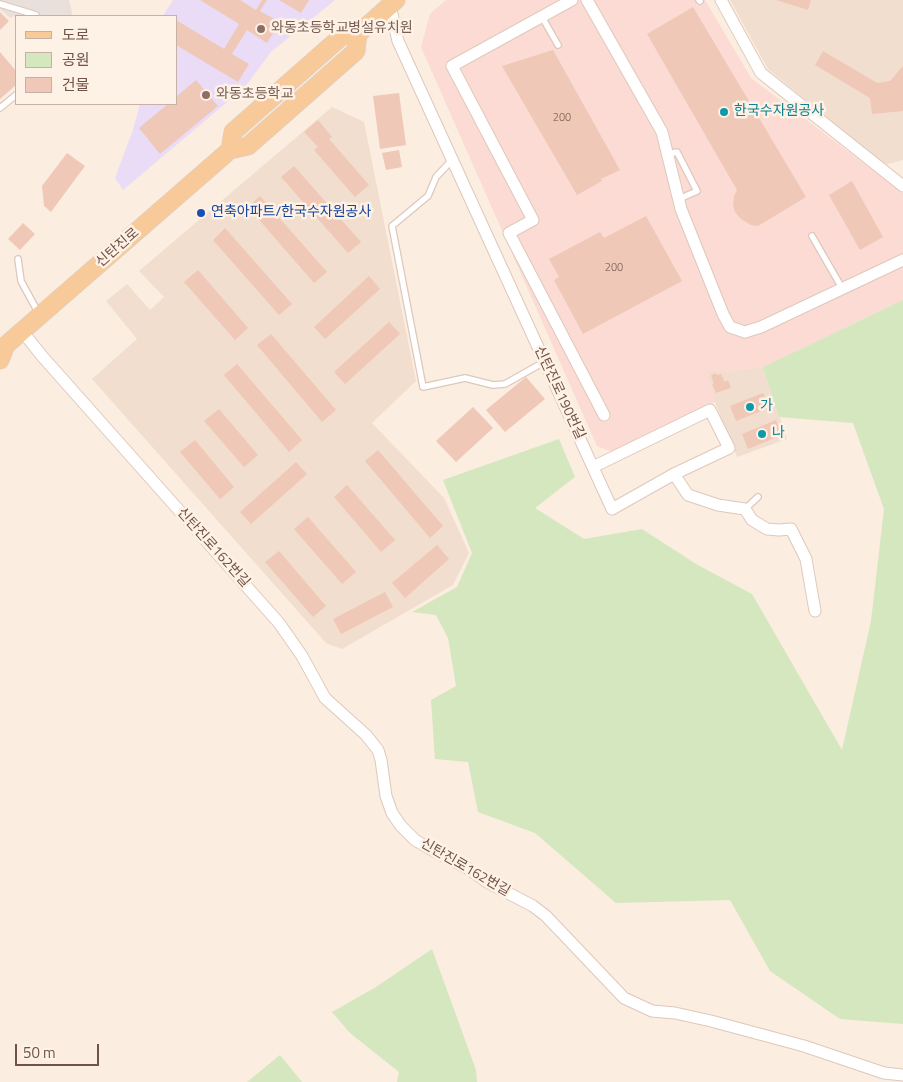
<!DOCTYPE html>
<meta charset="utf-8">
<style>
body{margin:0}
#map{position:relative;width:903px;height:1082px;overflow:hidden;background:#fbeddf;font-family:"Titillium Web","Noto Sans KR",sans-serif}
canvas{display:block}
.legend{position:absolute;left:15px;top:15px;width:162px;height:90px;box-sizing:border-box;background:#fef1e5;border:1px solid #c5b1a6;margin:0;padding:6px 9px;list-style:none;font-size:15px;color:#705248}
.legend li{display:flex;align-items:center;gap:10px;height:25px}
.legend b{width:25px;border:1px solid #c5b1a6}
.scale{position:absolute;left:15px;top:1044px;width:84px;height:22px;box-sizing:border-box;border:2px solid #705248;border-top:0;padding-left:6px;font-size:15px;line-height:18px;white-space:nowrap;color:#705248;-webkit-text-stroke:4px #fef1e5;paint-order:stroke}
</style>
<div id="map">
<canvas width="903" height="1082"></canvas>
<ul class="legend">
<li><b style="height:6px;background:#f8ca99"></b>도로</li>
<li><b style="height:14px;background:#d4e7bf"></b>공원</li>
<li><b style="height:14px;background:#efc8b8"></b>건물</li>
</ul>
<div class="scale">50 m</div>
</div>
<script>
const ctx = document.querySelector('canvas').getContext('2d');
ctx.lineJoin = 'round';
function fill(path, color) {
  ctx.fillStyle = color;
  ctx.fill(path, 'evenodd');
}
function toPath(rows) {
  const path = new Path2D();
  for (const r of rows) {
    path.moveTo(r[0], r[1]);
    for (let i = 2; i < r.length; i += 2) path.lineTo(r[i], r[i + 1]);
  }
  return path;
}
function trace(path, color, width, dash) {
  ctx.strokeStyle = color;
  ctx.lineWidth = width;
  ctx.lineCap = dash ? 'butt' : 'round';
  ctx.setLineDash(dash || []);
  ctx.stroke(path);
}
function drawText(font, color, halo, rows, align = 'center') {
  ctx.font = font + ' "Titillium Web","Noto Sans KR",sans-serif';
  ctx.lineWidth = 5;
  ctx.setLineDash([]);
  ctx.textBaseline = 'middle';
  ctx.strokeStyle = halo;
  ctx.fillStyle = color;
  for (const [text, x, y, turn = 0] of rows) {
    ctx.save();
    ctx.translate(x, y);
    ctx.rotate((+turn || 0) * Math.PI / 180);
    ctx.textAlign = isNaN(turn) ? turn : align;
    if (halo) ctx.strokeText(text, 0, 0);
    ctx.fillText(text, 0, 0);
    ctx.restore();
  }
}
fill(toPath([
 [730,0,903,0,903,160,884,165,768,69],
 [332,107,364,122,416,381,372,423,444,498,469,553,453,585,342,649,326,643,92,379,137,339,106,301,127,284,150,310,164,297,139,271],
 [763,367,787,439,737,457,715,402,706,371,726,371]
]), '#f2dece');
fill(toPath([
 [446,0,705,0,751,78,903,193,903,300,763,367,726,371,707,371,715,402,615,453,597,446,421,47,430,14]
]), '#fbdbd3');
fill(toPath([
 [0,0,69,0,72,12,71,16,16,17,14,16,10,18,0,9]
]), '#e9e0db');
fill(toPath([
 [173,0,335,0,271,52,245,87,123,190,115,178,133,130,140,104,176,104,176,16,163,16]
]), '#eadcf7');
fill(toPath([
 [903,300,903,1024,840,1019,770,971,730,900,616,903,535,833,478,812,468,762,435,759,431,700,456,686,448,638,436,615,412,612,457,587,472,553,443,480,559,439,575,477,535,508,584,539,642,529,696,564,752,594,842,750,871,621,884,509,853,423,779,417,763,367],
 [432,949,476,1070,477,1082,397,1082,399,1072,350,1033,332,1012,376,987],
 [280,1055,302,1082,247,1082]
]), '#d4e7bf');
fill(toPath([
 [200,0,240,0,256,10,262,0,267,0,260,11,280,22,267,43,247,30,232,54,249,64,238,82,176,45,176,20,224,49,239,24],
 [279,0,309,0,301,13],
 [776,0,811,0,808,10],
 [693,7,806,197,758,226,751,225,741,219,735,212,733,205,734,196,737,190,647,34],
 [0,12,9,21,0,30],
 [553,50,620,170,601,179,602,181,577,195,502,66],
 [823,51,877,83,890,81,903,66,903,111,872,114,870,98,815,65],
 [0,52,16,71,16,85,0,99],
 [196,80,218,106,160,154,139,128,168,104,176,104,176,97],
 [399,93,406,145,380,149,373,96],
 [318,120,332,137,329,139,369,185,355,197,314,150,318,147,304,132],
 [399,150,402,167,386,170,382,153],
 [67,153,85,166,51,212,44,206,42,186],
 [294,166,361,242,348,253,281,177],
 [852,181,883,237,860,250,829,195],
 [260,196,327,272,314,283,248,207],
 [646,216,682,281,583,334,554,280,559,277,549,259,600,232,604,238],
 [23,223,35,234,20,250,8,239],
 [225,228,292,304,279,315,213,240],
 [198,270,248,328,235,340,184,282],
 [369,276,380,289,325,339,314,327],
 [389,322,400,334,345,384,334,372],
 [271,334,336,410,322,422,257,345],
 [237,364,302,440,289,452,224,375],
 [716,373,717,375,721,374,725,382,728,380,731,388,716,393,712,384,714,383,711,375],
 [526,377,545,399,505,432,486,410],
 [763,393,769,408,736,421,730,406],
 [473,407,493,428,456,462,436,441],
 [219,409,258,455,244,467,204,421],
 [776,420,782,435,748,449,742,434],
 [195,440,234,487,220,499,180,452],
 [378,450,443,526,430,538,365,461],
 [296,462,307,474,251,524,240,512],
 [347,485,395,540,381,552,334,497],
 [308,517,356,572,342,584,294,529],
 [437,545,449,559,405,598,392,583],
 [279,551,326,606,313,617,265,562],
 [385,592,393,607,341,634,333,619]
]), '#efc8b8');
const lane = toPath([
 [699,0,700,1],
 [0,4,36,15],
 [542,17,558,45],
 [0,108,16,95],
 [668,154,677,152,697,191,679,199],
 [452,160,436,177,428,196,392,226,423,387,465,378,493,385,505,384,544,362],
 [812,236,842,288],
 [18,259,21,281,39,314],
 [745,509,758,497]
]);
const street = toPath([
 [572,0,452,66,533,220,509,233,604,415],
 [587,0,662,132,681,209,723,314,730,327,745,332,761,327,903,260],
 [721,0,761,73,903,186],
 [390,5,398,41,612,509,674,474,688,495,718,505,745,509,752,520,767,529,779,530,791,529,806,559,815,611],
 [22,331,42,356,279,623,302,656,325,698,366,735,378,750,381,760,386,796,392,813,401,826,415,840,432,850,467,868,487,882,533,906,546,916,624,998,652,1011,675,1013,711,1021,804,1046,884,1073,903,1075],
 [593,467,710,410,729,448,674,474]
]);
const primary = toPath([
 [230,150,233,132,342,36,358,34,396,0],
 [0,360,6,345,230,150,248,146,356,51,358,34]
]);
trace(lane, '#dec8bc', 8);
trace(street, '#dec8bc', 13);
trace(primary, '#d7cfcc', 19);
trace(lane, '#fff', 5.5);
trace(street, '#fff', 11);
trace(primary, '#f8ca99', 18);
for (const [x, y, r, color] of [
 [261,29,5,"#8d6e63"],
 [206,95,5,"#8d6e63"],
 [724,112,5,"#0f9aa8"],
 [201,213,5,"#1a4fb4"],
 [750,407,5,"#0f9aa8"],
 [762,434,5,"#0f9aa8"]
]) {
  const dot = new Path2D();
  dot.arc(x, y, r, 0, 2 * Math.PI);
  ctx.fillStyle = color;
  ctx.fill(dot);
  trace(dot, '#fef1e5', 2);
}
drawText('11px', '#907064', null, [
 ["200",562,118],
 ["200",614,268]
]);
drawText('14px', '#785e54', '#fef1e5', [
 ["와동초등학교병설유치원",271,29],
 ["와동초등학교",216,95]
], 'left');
drawText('14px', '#0d838f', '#fef1e5', [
 ["한국수자원공사",734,112],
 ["가",760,407],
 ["나",772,434]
], 'left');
drawText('14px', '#164399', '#fef1e5', [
 ["연축아파트/한국수자원공사",211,213]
], 'left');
drawText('14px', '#705248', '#fef1e5', [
 ["신탄진로",118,248,-41],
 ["신탄진로190번길",559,393,65],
 ["신탄진로162번길",213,548,48],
 ["신탄진로162번길",465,868,30]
]);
</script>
